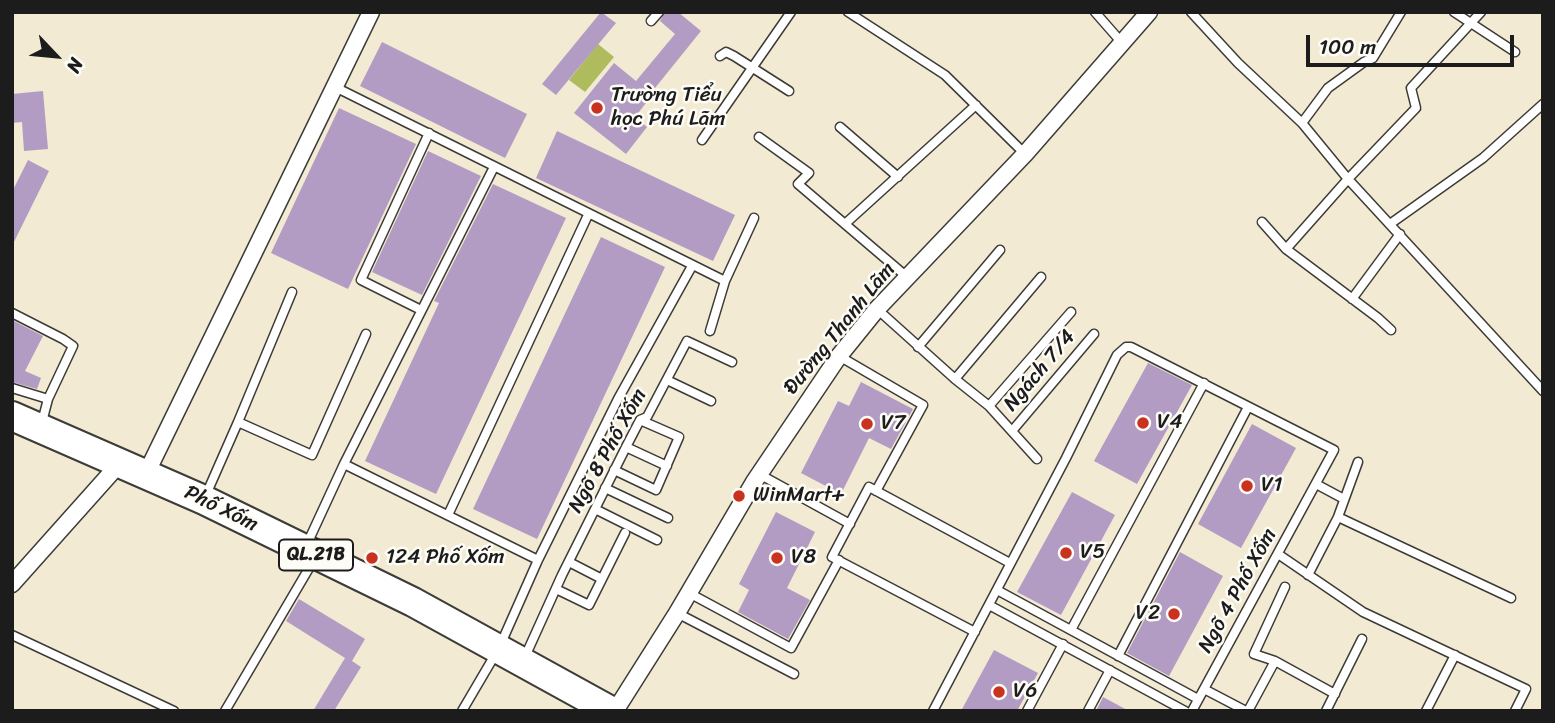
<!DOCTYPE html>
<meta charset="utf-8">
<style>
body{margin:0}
#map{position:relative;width:1555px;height:723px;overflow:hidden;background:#f2ead2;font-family:Sriracha,sans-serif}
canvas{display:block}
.frame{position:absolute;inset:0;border:14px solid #1c1c1c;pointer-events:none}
.north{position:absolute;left:21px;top:21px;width:70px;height:70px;-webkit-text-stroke:5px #fdfcf7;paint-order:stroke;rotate:116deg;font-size:19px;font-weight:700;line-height:28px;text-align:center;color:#1c1c1c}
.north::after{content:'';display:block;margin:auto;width:24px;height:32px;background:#1c1c1c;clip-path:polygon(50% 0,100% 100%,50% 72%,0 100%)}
.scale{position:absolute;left:1306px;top:35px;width:208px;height:32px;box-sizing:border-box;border:4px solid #1c1c1c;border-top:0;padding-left:9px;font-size:21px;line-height:24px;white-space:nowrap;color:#1c1c1c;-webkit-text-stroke:5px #fdfcf7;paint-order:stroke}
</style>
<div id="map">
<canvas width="1555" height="723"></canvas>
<div class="frame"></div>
<div class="north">N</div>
<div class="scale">100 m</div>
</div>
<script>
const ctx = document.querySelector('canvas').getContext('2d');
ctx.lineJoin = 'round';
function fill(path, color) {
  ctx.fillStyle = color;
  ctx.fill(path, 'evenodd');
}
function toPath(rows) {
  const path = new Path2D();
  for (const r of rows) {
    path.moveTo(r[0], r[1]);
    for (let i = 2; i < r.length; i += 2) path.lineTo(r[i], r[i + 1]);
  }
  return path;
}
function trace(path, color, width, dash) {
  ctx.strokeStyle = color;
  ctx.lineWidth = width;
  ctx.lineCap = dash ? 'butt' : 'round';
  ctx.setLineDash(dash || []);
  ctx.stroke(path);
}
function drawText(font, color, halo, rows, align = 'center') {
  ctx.font = font + ' Sriracha,sans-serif';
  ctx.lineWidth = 5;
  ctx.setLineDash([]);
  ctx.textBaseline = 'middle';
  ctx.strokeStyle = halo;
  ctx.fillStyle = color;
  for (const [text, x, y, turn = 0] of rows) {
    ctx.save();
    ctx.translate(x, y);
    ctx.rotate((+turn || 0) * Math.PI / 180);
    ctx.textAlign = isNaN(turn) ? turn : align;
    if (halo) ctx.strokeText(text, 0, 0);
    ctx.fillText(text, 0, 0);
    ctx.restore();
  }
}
fill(toPath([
 [598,44,614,57,585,92,569,80]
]), '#aebc5e');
fill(toPath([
 [601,12,616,23,556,95,542,84],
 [665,12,678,12,701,31,651,93,653,94,635,117,647,127,626,154,574,113,614,63,636,81,675,34,660,21],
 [382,42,527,114,505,158,360,86],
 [43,91,48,149,24,151,22,122,12,123,12,94],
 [339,108,416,144,348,289,271,253],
 [557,131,735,215,713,261,536,178],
 [428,151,481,176,422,295,372,272],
 [28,160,49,171,12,246,12,192],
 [493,184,566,218,436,494,365,461,439,303,434,301],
 [601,237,665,267,537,539,473,509],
 [12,320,43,336,25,371,41,378,37,389,12,382],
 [1148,363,1192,385,1137,484,1094,461],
 [861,382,913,409,891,449,869,438,841,494,801,473,838,401,849,406],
 [1252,424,1296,448,1241,548,1198,524],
 [1072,492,1115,515,1061,615,1017,592],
 [776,512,815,532,787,588,810,600,788,639,738,612,749,590,739,584],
 [1180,552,1223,576,1169,676,1127,653],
 [299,599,365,639,352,661,361,667,334,711,313,711,345,658,286,621],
 [994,650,1038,673,1017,711,961,711],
 [1103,697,1129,711,1096,711]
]), '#b29cc4');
const lane = toPath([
 [848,12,945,75,1025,154],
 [1095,12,1123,44],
 [1191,12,1238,63,1302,123,1348,179,1543,391],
 [1454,12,1515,52],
 [651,21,659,12],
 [720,56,726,52,734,56,789,91],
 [333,86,725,281,710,331],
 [1302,123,1328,88,1364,62,1373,58,1401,12],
 [840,127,898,177],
 [759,137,809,173,798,184,907,277],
 [702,140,791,12],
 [1262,222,1286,249,1348,179,1416,108,1411,88,1481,12],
 [846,223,976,105],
 [1390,224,1483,158,1543,104],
 [1286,249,1378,318,1391,330],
 [725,281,754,218],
 [1352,299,1400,234],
 [877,309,955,379,989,406,1037,459],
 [421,310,361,280,429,133],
 [12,313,63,339,73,346,48,399],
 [918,347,1000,250],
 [839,356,923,405,876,491],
 [955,379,1041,277],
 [667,380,711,401],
 [12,388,48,399,42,422],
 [989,406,1071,312],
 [238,422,292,292],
 [1012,431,1094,334],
 [626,447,667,466],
 [344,464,538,560],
 [614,470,656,490,679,437,640,420],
 [759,474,850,524],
 [1316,484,1344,499],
 [605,488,668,518],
 [205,497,238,422,312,455,366,334],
 [595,509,657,540],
 [448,515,588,215],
 [1338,517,1511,598],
 [307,544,344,464,494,167],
 [1278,554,1363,612,1526,689,1515,711],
 [569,562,602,579],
 [1308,575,1338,517,1358,462],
 [556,589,589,605,625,533],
 [997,590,1198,699],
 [689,593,791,648,839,560],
 [989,605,1185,711],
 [677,613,794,674],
 [1071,630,1204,383],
 [975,632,832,557,869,487,1010,563],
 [12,635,174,711],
 [1118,656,1248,407],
 [524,659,562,575,626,447,640,420,647,417,687,341,732,362],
 [1275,661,1335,694],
 [1204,689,1246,711],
 [225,711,315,558],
 [462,711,499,648,538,560,618,399,692,266],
 [933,711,1066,458,1117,355,1126,347,1131,347,1334,450,1192,711],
 [1027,711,1063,644],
 [1088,711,1110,670],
 [1248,711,1275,661,1254,654,1285,587],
 [1326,711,1362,639],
 [1426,711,1455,655]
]);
const street = toPath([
 [146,474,371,12],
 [12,584,120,463],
 [615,711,677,613,754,482,839,356,877,309,1025,154,1149,12]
]);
const highway = toPath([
 [12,416,204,500,413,602,611,711]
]);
trace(lane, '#3c3b37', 11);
trace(street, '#3c3b37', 19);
trace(highway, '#3c3b37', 32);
trace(lane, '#fff', 8);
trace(street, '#fff', 16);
trace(highway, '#fff', 28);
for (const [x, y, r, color] of [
 [597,108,7,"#c8321e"],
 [1143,423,7,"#c8321e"],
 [867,424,7,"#c8321e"],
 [1247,486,7,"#c8321e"],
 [739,496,7,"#c8321e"],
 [1066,553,7,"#c8321e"],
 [372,558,7,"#c8321e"],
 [777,558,7,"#c8321e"],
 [1174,614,7,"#c8321e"],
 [999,692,7,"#c8321e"]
]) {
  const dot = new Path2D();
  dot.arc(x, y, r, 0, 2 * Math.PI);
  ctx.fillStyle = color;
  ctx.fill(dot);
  trace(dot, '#fdfcf7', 2.5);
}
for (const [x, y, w] of [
 [316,555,74]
]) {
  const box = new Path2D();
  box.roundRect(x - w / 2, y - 15.5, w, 31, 5);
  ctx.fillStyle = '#fdfcf7';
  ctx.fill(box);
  trace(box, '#1c1c1c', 2);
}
drawText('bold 19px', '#1c1c1c', null, [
 ["QL.21B",316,555]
]);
drawText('21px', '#1c1c1c', '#fdfcf7', [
 ["Trường Tiểu",611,96],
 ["học Phú Lãm",611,120],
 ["V4",1157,423],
 ["V7",881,424],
 ["V1",1261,486],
 ["WinMart+",753,496],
 ["V5",1080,553],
 ["124 Phố Xốm",386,558],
 ["V8",791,558],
 ["V2",1160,614,"right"],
 ["V6",1013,692]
], 'left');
drawText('21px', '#1c1c1c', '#fdfcf7', [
 ["Đường Thanh Lãm",840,329,-51],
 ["Ngách 7/4",1040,371,-50],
 ["Ngõ 8 Phố Xốm",608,451,-61],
 ["Phố Xốm",221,509,26],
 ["Ngõ 4 Phố Xốm",1238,591,-61]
]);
</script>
